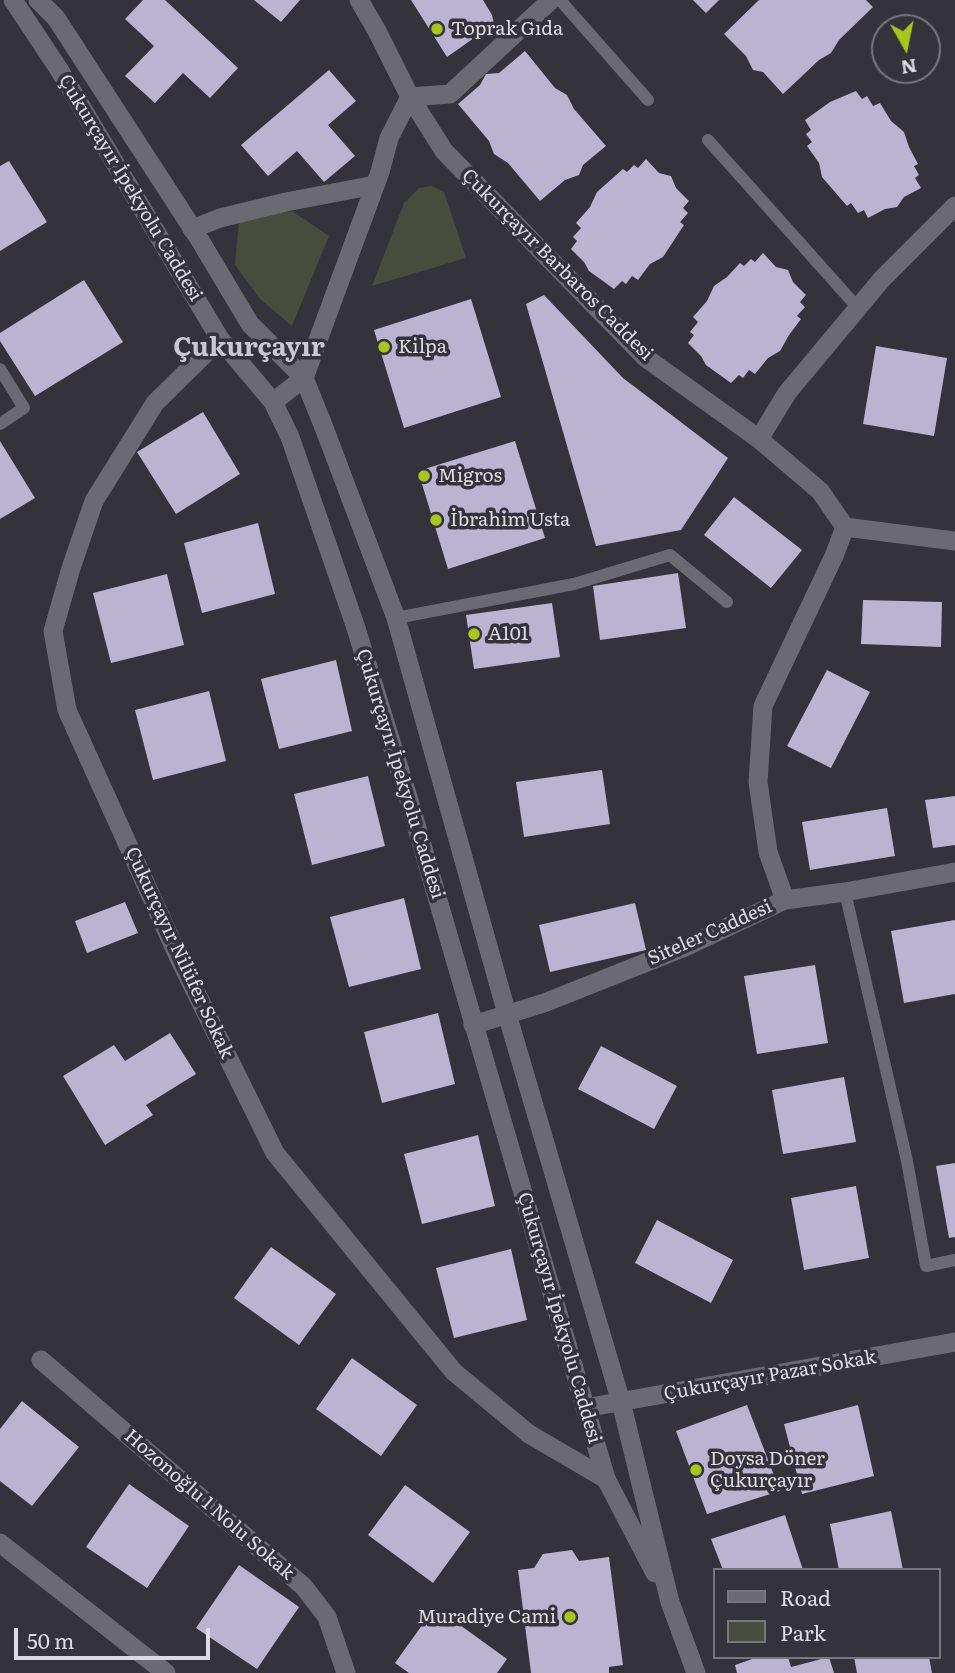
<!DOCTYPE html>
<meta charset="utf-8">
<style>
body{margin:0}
#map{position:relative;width:955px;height:1673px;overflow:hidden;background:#34323b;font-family:Literata,serif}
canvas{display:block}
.legend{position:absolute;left:713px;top:1568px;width:228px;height:91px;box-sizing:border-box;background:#34323b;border:2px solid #78767e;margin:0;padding:9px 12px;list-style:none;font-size:21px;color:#dedce2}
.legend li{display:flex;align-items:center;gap:14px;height:35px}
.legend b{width:35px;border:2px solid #78767e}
.north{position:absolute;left:871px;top:14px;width:70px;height:70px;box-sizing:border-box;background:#34323b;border:2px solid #78767e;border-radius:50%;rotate:171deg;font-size:19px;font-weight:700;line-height:28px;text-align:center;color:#dedce2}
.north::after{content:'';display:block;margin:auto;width:24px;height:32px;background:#a7c71e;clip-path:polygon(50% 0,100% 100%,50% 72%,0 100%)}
.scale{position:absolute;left:14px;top:1628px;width:196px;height:32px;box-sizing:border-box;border:4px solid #dedce2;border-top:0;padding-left:9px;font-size:21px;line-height:24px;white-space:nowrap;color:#dedce2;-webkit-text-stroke:5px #34323b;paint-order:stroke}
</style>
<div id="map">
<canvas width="955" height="1673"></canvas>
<ul class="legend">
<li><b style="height:9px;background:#6b6972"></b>Road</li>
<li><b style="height:19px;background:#474c3c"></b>Park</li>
</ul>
<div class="north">N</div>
<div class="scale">50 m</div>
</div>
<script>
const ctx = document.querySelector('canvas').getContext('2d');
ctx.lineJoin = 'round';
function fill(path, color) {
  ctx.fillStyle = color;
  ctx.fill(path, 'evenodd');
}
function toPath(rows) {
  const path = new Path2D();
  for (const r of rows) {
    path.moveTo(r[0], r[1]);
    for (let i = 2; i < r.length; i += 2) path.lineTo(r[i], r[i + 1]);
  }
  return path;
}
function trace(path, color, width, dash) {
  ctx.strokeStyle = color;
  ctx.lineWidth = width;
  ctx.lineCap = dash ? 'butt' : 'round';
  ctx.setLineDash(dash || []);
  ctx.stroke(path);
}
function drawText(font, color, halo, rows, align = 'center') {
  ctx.font = font + ' Literata,serif';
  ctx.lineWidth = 7;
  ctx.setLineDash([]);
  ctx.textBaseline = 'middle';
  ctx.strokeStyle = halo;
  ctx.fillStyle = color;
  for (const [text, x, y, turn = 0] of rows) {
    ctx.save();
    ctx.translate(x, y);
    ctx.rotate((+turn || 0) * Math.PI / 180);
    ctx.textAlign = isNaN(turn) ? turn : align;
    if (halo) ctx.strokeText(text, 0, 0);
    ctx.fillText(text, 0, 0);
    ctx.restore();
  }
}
fill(toPath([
 [432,186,444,192,466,258,372,286,404,203,419,188],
 [292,211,329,236,292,326,260,299,235,265,239,220]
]), '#474c3c');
fill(toPath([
 [143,0,165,0,238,68,210,98,183,73,155,103,125,76,154,46,125,19],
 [254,0,300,0,281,22],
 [411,0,483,0,492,15,494,24,447,57],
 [693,0,719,0,706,13],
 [759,0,866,0,873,7,839,40,831,53,819,60,783,94,763,72,753,70,746,56,724,34],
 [525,51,555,88,567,95,574,109,606,146,583,165,579,175,565,180,540,201,508,163,494,154,489,141,458,104,480,85,486,74,499,73],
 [329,70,356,101,328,125,355,156,324,182,297,151,268,176,241,145],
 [856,91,862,99,867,96,873,106,880,103,891,121,904,132,909,147,918,164,914,166,919,175,915,178,921,188,904,197,897,207,885,209,868,218,864,210,858,213,851,203,847,206,822,177,819,163,807,146,812,142,806,134,811,130,805,120,830,102],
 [646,159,659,173,671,176,676,188,689,201,683,208,688,213,680,222,684,225,663,257,650,264,638,280,632,276,626,284,622,281,614,289,589,271,584,262,571,249,577,241,573,237,581,228,576,223,590,207,597,192,623,169,627,172,634,165,638,168],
 [9,161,47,222,0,251,0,166],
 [763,253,776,267,788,270,793,282,806,295,800,302,805,307,797,316,801,319,789,335,780,351,768,358,755,374,749,370,743,378,739,375,731,383,706,365,701,356,688,343,694,335,690,332,698,322,693,317,707,301,714,286,727,277,740,263,744,266,751,259,755,262],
 [84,280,123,342,35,396,0,341,0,333],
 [544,295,623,378,728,458,681,530,596,546,526,304],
 [471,299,501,397,404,428,374,330],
 [876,346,947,358,934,436,863,424],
 [203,412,240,474,176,514,137,452],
 [0,441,35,498,0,519],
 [515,441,545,538,448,569,418,471],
 [734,497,802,550,771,588,704,535],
 [258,523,275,594,202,613,184,543],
 [678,573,686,628,600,640,593,586],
 [167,574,184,645,111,663,93,593],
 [863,600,942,602,941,647,861,644],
 [552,603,560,657,474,669,466,615],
 [336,660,352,731,279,749,261,679],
 [827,670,870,692,831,768,787,746],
 [209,691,226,761,153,780,135,710],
 [602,770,610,824,524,837,516,782],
 [368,776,385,846,312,865,294,794],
 [955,796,955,845,933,848,925,800],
 [887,808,895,856,810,870,802,822],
 [404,898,421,969,349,987,330,917],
 [125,902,138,933,87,953,75,921],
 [635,903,646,950,550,972,539,925],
 [955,920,955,994,904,1003,891,931],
 [815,965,828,1043,757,1054,744,976],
 [438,1013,455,1084,382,1103,364,1032],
 [170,1033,196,1074,146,1105,153,1115,105,1145,63,1076,114,1045,125,1061],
 [601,1046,677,1086,654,1129,578,1089],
 [844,1077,856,1142,783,1154,772,1090],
 [478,1135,495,1206,422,1224,404,1154],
 [955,1163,955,1237,949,1238,936,1166],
 [856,1186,869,1258,804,1270,791,1198],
 [657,1220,733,1260,711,1303,635,1263],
 [271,1247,336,1294,299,1345,234,1298],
 [511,1249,527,1320,454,1338,436,1268],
 [352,1358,417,1405,381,1456,316,1409],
 [22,1401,79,1447,32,1506,0,1481,0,1429],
 [747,1405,780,1491,707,1514,676,1431],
 [858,1405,874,1476,802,1494,784,1424],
 [129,1484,189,1526,147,1588,86,1547],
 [405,1485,470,1532,433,1583,368,1535],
 [891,1511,903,1570,839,1570,830,1524],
 [785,1515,803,1570,723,1570,711,1539],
 [572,1550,579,1561,609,1557,623,1665,609,1667,609,1673,531,1673,518,1570,534,1568,543,1554],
 [239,1565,299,1607,257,1669,196,1628],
 [435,1607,507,1659,497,1673,409,1673,395,1663],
 [758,1657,788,1657,791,1667,829,1657,834,1673,737,1673,735,1665],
 [854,1657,929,1657,932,1673,857,1673]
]), '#bab3d2');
trace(toPath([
 [560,0,648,100],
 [708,140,858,308],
 [0,369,24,408,0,424],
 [396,618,574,584,670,555,727,602],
 [845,892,907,1161,926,1266,955,1260]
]), '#6b6972', 12);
trace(toPath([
 [410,97,450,94,551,0],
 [192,229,220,218,286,202,375,185],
 [220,339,155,403,94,501,71,568,53,631,67,710,180,960,275,1153,454,1372,529,1434,606,1479],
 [759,439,787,393,882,279,955,206],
 [785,900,768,852,758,782,763,706,834,556,845,527],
 [473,1025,544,1003,685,947,785,900,845,892,955,872],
 [41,1360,304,1587,327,1617,346,1673],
 [585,1408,955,1342]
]), '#6b6972', 19);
trace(toPath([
 [13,0,60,71,220,339,273,402,290,437,355,625,408,797,606,1479,655,1573],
 [38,0,56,18,198,237,250,324,304,378,323,425,396,618,507,1014,621,1402,670,1602,696,1673],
 [359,0,377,31,410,97,444,151,646,358,759,439,820,491,845,527,955,541],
 [273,402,304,378,380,172,389,138,410,97],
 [0,1543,166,1673]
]), '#6b6972', 19);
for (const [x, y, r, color] of [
 [437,29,7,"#a7c71e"],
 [384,347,7,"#a7c71e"],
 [424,476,7,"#a7c71e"],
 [436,520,7,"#a7c71e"],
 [474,634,7,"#a7c71e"],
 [696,1470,7,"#a7c71e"],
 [570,1617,7,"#a7c71e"]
]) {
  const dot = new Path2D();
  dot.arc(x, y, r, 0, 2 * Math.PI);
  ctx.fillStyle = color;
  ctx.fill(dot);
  trace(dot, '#34323b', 2.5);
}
drawText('19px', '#dedce2', '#34323b', [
 ["Toprak Gıda",451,29],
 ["Kilpa",398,347],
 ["Migros",438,476],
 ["İbrahim Usta",450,520],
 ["A101",488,634],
 ["Doysa Döner",710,1459],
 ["Çukurçayır",710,1481],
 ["Muradiye Cami",556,1617,"right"]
], 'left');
drawText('19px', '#dedce2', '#34323b', [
 ["Çukurçayır İpekyolu Caddesi",130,188,59],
 ["Çukurçayır Barbaros Caddesi",557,265,45],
 ["Çukurçayır İpekyolu Caddesi",400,774,73],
 ["Siteler Caddesi",710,933,-24],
 ["Çukurçayır Nilüfer Sokak",179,953,65],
 ["Çukurçayır İpekyolu Caddesi",559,1318,74],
 ["Çukurçayır Pazar Sokak",770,1376,-10],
 ["Hozonoğlu 1 Nolu Sokak",209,1505,41]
]);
drawText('bold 26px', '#c9c7d1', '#34323b', [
 ["Çukurçayır",249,348]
]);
</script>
